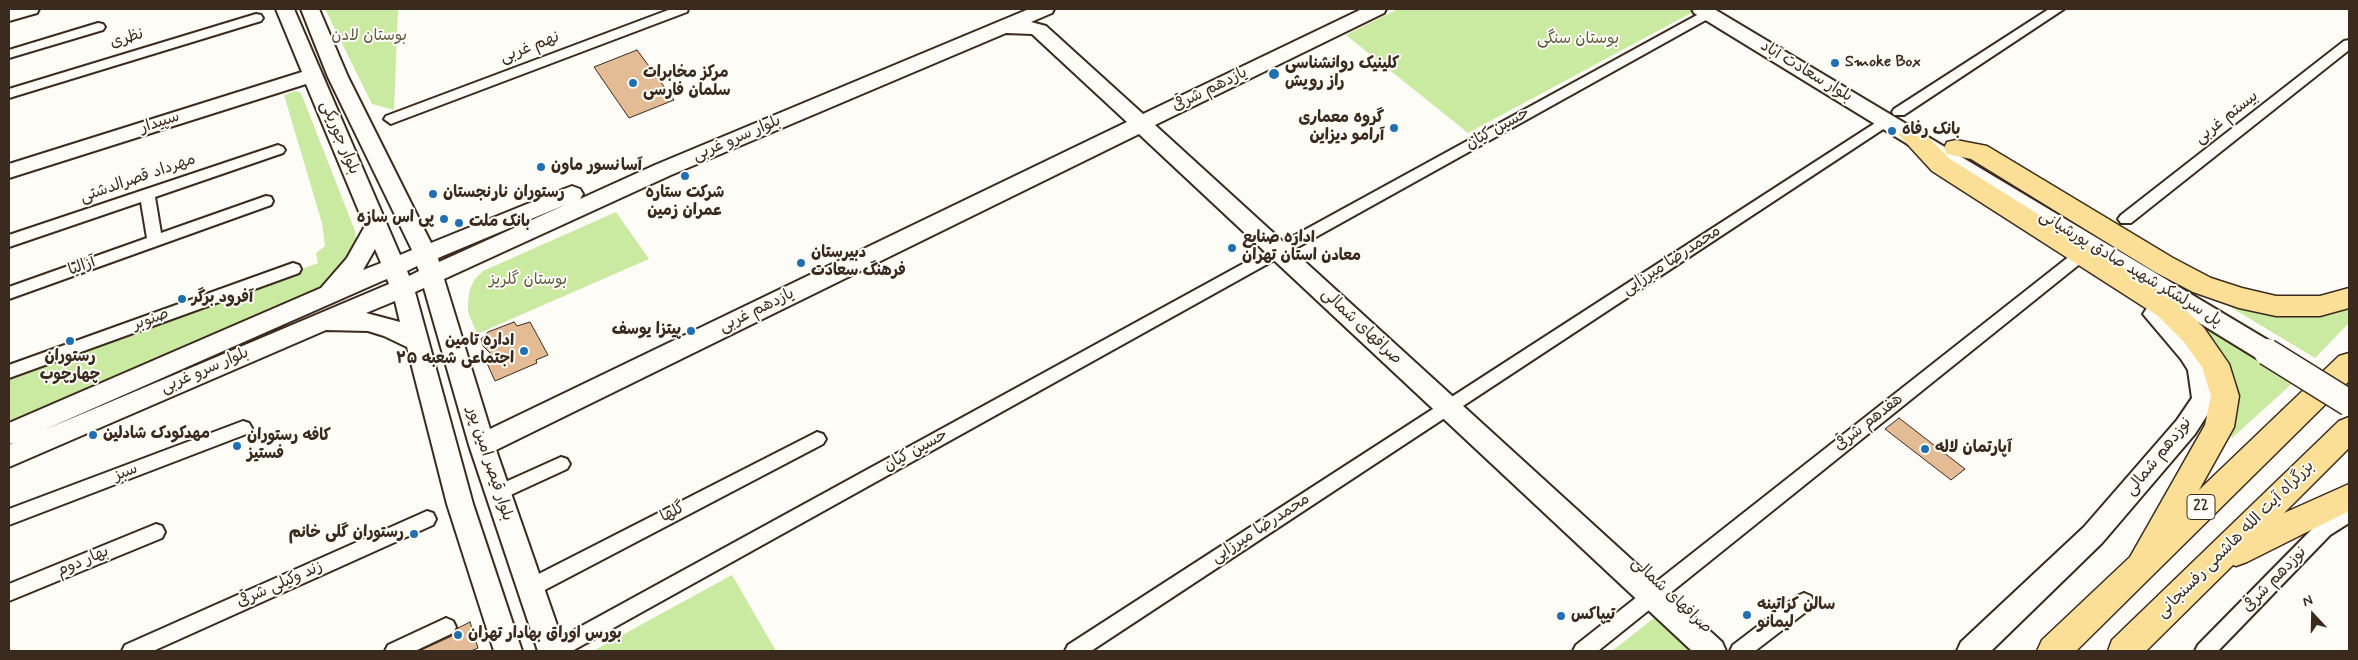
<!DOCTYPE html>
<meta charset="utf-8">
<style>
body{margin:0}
#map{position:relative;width:2358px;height:660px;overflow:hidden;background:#fdfcf7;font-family:Mynerve,sans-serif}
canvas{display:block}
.frame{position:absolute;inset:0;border:10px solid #3b2a1e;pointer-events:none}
.north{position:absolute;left:2288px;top:590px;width:50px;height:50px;-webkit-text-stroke:4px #fdfcf7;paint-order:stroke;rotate:339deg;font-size:14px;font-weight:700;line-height:20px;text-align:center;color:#3b2a1e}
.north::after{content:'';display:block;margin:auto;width:18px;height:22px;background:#3b2a1e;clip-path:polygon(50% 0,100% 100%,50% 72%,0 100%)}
</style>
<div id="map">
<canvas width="2358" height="660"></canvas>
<div class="frame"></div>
<div class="north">N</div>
</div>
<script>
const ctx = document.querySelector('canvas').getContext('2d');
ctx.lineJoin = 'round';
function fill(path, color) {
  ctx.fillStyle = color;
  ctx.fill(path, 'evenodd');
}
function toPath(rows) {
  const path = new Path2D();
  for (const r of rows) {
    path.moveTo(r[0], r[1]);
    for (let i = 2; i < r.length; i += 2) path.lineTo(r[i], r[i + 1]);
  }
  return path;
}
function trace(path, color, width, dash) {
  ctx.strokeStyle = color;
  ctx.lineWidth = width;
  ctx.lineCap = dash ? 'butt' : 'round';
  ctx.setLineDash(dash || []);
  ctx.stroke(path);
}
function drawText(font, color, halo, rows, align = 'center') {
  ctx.font = font + ' Mynerve,"Playpen Sans Arabic",sans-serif';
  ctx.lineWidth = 4;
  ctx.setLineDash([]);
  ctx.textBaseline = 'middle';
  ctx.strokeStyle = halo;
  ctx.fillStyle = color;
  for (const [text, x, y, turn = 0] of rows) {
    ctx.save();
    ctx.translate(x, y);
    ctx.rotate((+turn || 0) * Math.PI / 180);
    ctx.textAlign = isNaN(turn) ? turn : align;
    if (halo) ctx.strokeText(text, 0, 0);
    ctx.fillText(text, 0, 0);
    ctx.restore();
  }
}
fill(toPath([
 [325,9,398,9,394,110,372,104],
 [1398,9,1690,9,1693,12,1468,133,1346,35],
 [295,91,301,93,355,231,357,248,326,288,9,422,9,379,318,263,316,253,325,246,322,223,284,95],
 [616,212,649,259,477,334,468,312,468,302,470,289,475,279,483,271],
 [2207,293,2309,313,2333,313,2349,309,2349,323,2315,358],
 [2191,317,2296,380,2232,438,2229,431],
 [732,575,776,651,593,651],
 [1658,615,1697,651,1612,651]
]), '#cae9a1');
const building = toPath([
 [637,50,674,100,629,118,594,67,637,50],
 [514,322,517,326,530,322,548,355,536,360,537,363,495,381,485,359,493,356,483,346,481,339,488,332,514,322],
 [1899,418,1965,469,1951,480,1885,429,1899,418],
 [470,622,478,648,471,651,419,651,454,635,458,628,470,622]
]);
fill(building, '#e3bb94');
trace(building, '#3b2a1e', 1);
const street = toPath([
 [671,9,688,9,687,12,396,122,391,124,384,119,386,116,671,9],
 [1708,9,1714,13,1713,16,572,651,544,651,547,645,1708,9],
 [2049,9,2064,9,1904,115,1894,115,1892,112,1894,109,2049,9],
 [256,14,261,15,263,18,261,21,9,98,9,89,256,14],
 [98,23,103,24,105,27,103,30,9,58,9,50,98,23],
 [2349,40,2349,50,2131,223,2121,223,2118,219,2121,215,2344,41,2349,40],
 [1886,116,1891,118,1893,121,1891,124,1091,651,1065,651,1068,645,1886,116],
 [278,145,283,147,285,150,283,153,155,197,161,233,266,196,271,197,273,201,271,205,9,299,9,287,147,238,141,202,9,247,9,235,278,145],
 [2076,253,2081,255,2084,259,2081,263,1598,651,1573,651,1576,645,2071,255,2076,253],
 [293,263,299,265,301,269,299,273,9,378,9,365,293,263],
 [243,421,249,423,252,428,249,433,9,525,9,509,243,421],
 [817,432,823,434,826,439,823,444,537,594,530,596,523,594,521,588,523,582,817,432],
 [561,457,567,459,570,464,567,469,504,498,498,501,492,498,489,493,492,488,561,457],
 [2349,507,2349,523,2330,535,2218,651,2195,651,2198,645,2318,523,2335,511,2349,507],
 [427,511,433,513,436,519,433,525,153,651,122,651,125,645,427,511],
 [156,524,162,526,165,532,162,538,9,601,9,584,156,524],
 [1804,593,1811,596,1814,602,1811,608,1755,651,1730,651,1733,645,1797,596,1804,593],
 [446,618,453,621,456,627,453,633,415,651,385,651,388,645,446,618]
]);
const secondary = toPath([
 [9,9,39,9,37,13,9,21,9,9],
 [276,9,294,9,400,255,412,250,328,77,301,9,319,9,348,77,431,243,564,189,572,186,580,189,583,194,580,199,655,165,1029,9,1054,9,1052,13,1031,22,1046,26,1143,114,1362,9,1386,9,1384,13,1155,125,1722,642,1726,651,1692,651,1139,134,496,450,566,651,538,651,469,445,424,288,415,292,473,504,522,651,494,651,447,504,407,347,384,336,368,331,326,330,9,467,9,445,13,443,9,444,9,423,321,288,347,258,365,226,306,84,9,178,9,164,302,72,276,9],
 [1006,33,1032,34,1127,122,490,429,444,279,671,175,1006,33],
 [567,204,439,262,438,258,567,204],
 [375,249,381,263,363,270,375,249],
 [417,266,419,271,409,276,407,271,417,266],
 [387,279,389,284,44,430,382,281,387,279],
 [395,301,400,322,366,313,395,301],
 [1692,9,1714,9,2276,345,2279,352,2276,359,2267,361,2258,359,1694,13,1692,9],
 [2155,305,2163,308,2185,329,2199,345,2212,370,2216,388,2216,399,2213,406,2195,434,2102,543,1991,651,1957,651,1961,642,2084,527,2177,420,2192,398,2188,370,2181,359,2143,314,2147,308,2155,305]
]);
const highway = toPath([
 [1911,127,1920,129,1950,159,2178,302,2204,328,2229,364,2239,396,2234,427,2199,490,2339,356,2349,353,2349,381,2076,651,2037,651,2042,640,2130,557,2205,425,2211,396,2202,367,2184,342,2158,316,1932,171,1899,135,1902,129,1911,127],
 [1956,140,1987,146,2173,258,2211,278,2242,288,2276,296,2320,296,2349,288,2349,308,2320,316,2276,316,2239,308,2193,292,2155,272,1971,159,1947,154,1944,148,1947,142,1956,140],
 [2349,417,2349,448,2284,513,2349,484,2349,511,2247,562,2236,566,2233,565,2146,651,2108,651,2112,640,2339,421,2349,417]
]);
trace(street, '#3b2a1e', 4);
trace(secondary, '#3b2a1e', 4);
trace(highway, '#3b2a1e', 3);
fill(street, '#fdfcf7');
fill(secondary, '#fdfcf7');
fill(highway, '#fbdf96');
const secondaryBridge = toPath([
 [2267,352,2349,403]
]);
trace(secondaryBridge, '#3b2a1e', 29, []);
trace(secondaryBridge, '#fdfcf7', 26);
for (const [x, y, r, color] of [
 [1835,63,5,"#1f6fb2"],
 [1274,74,6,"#1f6fb2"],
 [633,83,5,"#1f6fb2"],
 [1394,128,5,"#1f6fb2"],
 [1892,131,5,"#1f6fb2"],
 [541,167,5,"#1f6fb2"],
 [685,176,5,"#1f6fb2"],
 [433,194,5,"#1f6fb2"],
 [444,219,5,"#1f6fb2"],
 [459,223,5,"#1f6fb2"],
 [1232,248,5,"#1f6fb2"],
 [801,263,5,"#1f6fb2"],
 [182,299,5,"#1f6fb2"],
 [691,331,5,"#1f6fb2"],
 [70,341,5,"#1f6fb2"],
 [524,351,5,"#1f6fb2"],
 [93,435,5,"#1f6fb2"],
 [237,446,5,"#1f6fb2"],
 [1925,449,5,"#1f6fb2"],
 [414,534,5,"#1f6fb2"],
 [1747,615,5,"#1f6fb2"],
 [1561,616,5,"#1f6fb2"],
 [458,635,5,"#1f6fb2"]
]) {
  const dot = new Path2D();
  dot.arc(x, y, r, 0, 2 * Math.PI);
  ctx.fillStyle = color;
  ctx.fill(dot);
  trace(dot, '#fdfcf7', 2);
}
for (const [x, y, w] of [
 [2201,507,28]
]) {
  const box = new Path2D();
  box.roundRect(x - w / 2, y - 12.5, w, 25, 4);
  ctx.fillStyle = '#fdfcf7';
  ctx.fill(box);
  trace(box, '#3b2a1e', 1);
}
drawText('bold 15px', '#3b2a1e', null, [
 ["22",2201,507]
]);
drawText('16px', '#5f5a3f', '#fdfcf7', [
 ["بوستان لادن",369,37],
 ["بوستان سنگی",1578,40],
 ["بوستان گلریز",528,281]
]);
drawText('16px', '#3b2a1e', '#fdfcf7', [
 ["نظری",127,39,-17],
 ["نهم غربی",530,48,-21],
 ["بلوار سعادت آباد",1806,72,31],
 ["یازدهم شرقی",1210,90,-26],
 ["بیستم غربی",2227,118,-38],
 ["سپیدار",160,123,-18],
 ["حسین کیان",1498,129,-29],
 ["بلوار جوریکی",339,138,67],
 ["بلوار سرو غربی",737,139,-23],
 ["مهرداد قصرالدشتی",138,179,-19],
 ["محمدرضا میرزایی",1672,261,-33],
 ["آزالیا",82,267,-20],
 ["پل سرلشکر شهید صادق پورشیانی",2130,269,31],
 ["یازدهم غربی",757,311,-26],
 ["صنوبر",151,320,-20],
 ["صرافهای شمالی",1361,327,43],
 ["بلوار سرو غربی",205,371,-23],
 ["هفدهم شرقی",1869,423,-38],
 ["حسین کیان",916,451,-29],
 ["نوزدهم شمالی",2159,457,-51],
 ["بلوار قیصر امین پور",489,464,72],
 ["سبز",126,473,-21],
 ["گلها",673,513,-27],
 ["محمدرضا میرزایی",1261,529,-33],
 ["بزرگراه آیت الله هاشمی رفسنجانی",2236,540,-45],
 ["بهار دوم",83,562,-23],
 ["نوزدهم شرقی",2275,580,-46],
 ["زند وکیلی شرقی",280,585,-24],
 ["صرافهای شمالی",1671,596,43]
]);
drawText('bold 16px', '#3b2a1e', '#fdfcf7', [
 ["Smoke Box",1845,63],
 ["کلینیک روانشناسی",1285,65],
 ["راز رویش",1285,83],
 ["مرکز مخابرات",643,74],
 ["سلمان فارسی",643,92],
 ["گروه معماری",1384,119,"right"],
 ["آرامو دیزاین",1384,137,"right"],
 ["بانک رفاه",1902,131],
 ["آسانسور ماون",551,167],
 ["رستوران نارنجستان",443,194],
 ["شرکت ستاره",685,194,"center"],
 ["عمران زمین",685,212,"center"],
 ["پی اس سازه",434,219,"right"],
 ["بانک ملت",469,223],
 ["اداره صنایع",1242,239],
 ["معادن استان تهران",1242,257],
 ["دبیرستان",811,254],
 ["فرهنگ سعادت",811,272],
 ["آفرود برگر",192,299],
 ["پیتزا یوسف",681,331,"right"],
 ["اداره تامین",514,342,"right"],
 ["اجتماعی شعبه ۲۵",514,360,"right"],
 ["رستوران",70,358,"center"],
 ["چهارچوب",70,376,"center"],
 ["مهدکودک شادلین",103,435],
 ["کافه رستوران",247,437],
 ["فستیز",247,455],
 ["آپارتمان لاله",1935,449],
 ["رستوران گلی خانم",404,534,"right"],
 ["سالن کراتینه",1757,606],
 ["لیمانو",1757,624],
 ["تیپاکس",1571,616],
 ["بورس اوراق بهادار تهران",468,635]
], 'left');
</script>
